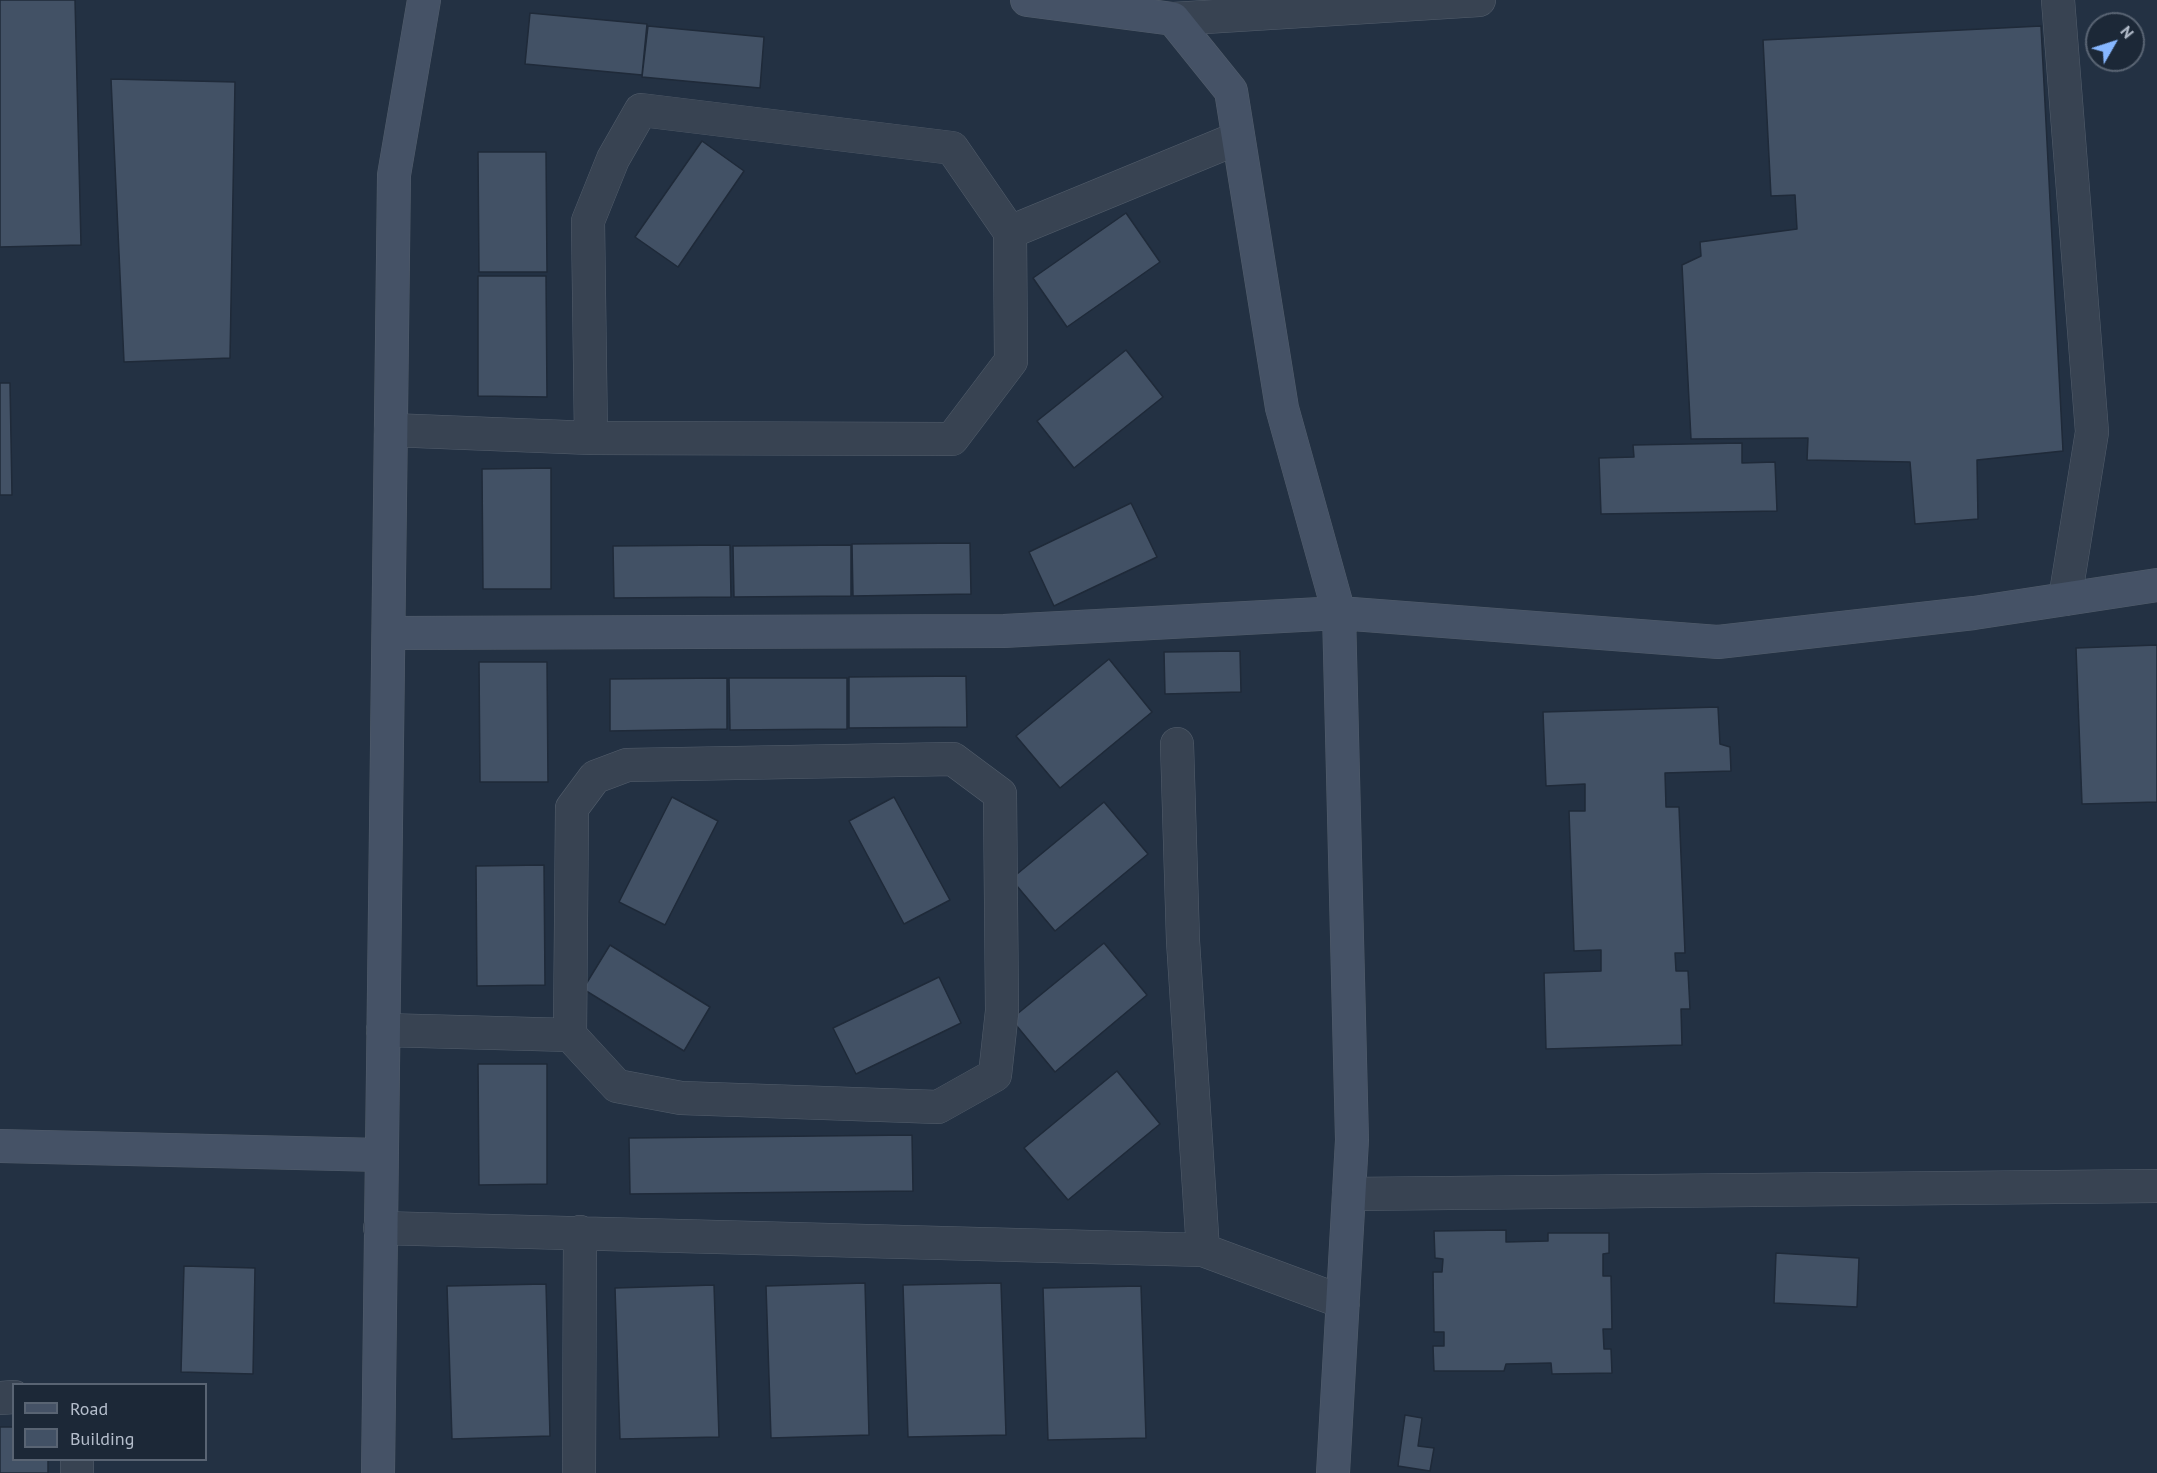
<!DOCTYPE html>
<style>
body{margin:0}
#map{position:relative;width:2157px;height:1473px;overflow:hidden;background:#233143;font-family:"PT Sans",sans-serif}
canvas{display:block}
.legend{position:absolute;left:12px;top:1383px;width:195px;height:78px;box-sizing:border-box;background:#1c2837;border:2px solid #596473;margin:0;padding:8px 10px;list-style:none;font-size:18px;color:#b5becc}
.legend li{display:flex;align-items:center;gap:12px;height:30px}
.legend b{width:30px;border:2px solid #596473}
.north{position:absolute;left:2085px;top:12px;width:60px;height:60px;box-sizing:border-box;background:#1c2837;border:2px solid #596473;border-radius:50%;rotate:51deg;font-size:16px;font-weight:700;line-height:24px;text-align:center;color:#b5becc}
.north::after{content:'';display:block;margin:auto;width:21px;height:27px;background:#87b7ff;clip-path:polygon(50% 0,100% 100%,50% 72%,0 100%)}
</style>
<div id="map">
<canvas width="2157" height="1473"></canvas>
<ul class="legend">
<li><b style="height:8px;background:#455266"></b>Road</li>
<li><b style="height:16px;background:#425165"></b>Building</li>
</ul>
<div class="north">N</div>
</div>
<script>
const ctx = document.querySelector('canvas').getContext('2d');
ctx.lineJoin = 'round';
function fill(path, color) {
  ctx.fillStyle = color;
  ctx.fill(path, 'evenodd');
}
function toPath(rows) {
  const path = new Path2D();
  for (const r of rows) {
    path.moveTo(r[0], r[1]);
    for (let i = 2; i < r.length; i += 2) path.lineTo(r[i], r[i + 1]);
  }
  return path;
}
function trace(path, color, width, dash) {
  ctx.strokeStyle = color;
  ctx.lineWidth = width;
  ctx.lineCap = dash ? 'butt' : 'round';
  ctx.setLineDash(dash || []);
  ctx.stroke(path);
}
const building = toPath([
 [0,0,75,0,81,245,0,247,0,0],
 [530,13,647,24,642,75,525,64,530,13],
 [648,26,764,37,760,88,642,77,648,26],
 [2041,26,2063,451,1977,460,1978,519,1915,524,1910,462,1807,460,1808,438,1691,439,1682,265,1701,256,1700,242,1797,229,1795,195,1771,196,1763,40,2041,26],
 [111,79,235,82,230,358,124,362,111,79],
 [702,141,744,171,678,267,635,237,702,141],
 [478,152,546,152,547,272,479,272,478,152],
 [1126,213,1160,262,1067,327,1033,278,1126,213],
 [478,276,546,276,547,397,478,396,478,276],
 [1126,350,1163,397,1074,468,1037,421,1126,350],
 [0,383,10,383,12,495,0,495,0,383],
 [1742,443,1742,463,1775,462,1777,511,1601,514,1599,458,1634,457,1633,445,1742,443],
 [551,468,551,589,483,589,482,469,551,468],
 [1131,503,1157,557,1054,606,1029,552,1131,503],
 [970,543,971,594,853,596,852,544,970,543],
 [730,545,731,597,614,598,613,546,730,545],
 [851,545,851,596,734,597,733,546,851,545],
 [2157,645,2157,802,2082,804,2076,648,2157,645],
 [1240,651,1241,692,1165,694,1164,652,1240,651],
 [1109,659,1152,712,1060,788,1016,736,1109,659],
 [479,662,547,662,548,782,480,782,479,662],
 [966,676,967,727,849,728,849,677,966,676],
 [727,678,727,729,610,731,610,679,727,678],
 [729,678,847,678,847,729,730,730,729,678],
 [1718,707,1720,744,1730,747,1731,771,1665,773,1666,807,1679,807,1685,953,1675,953,1676,971,1688,971,1690,1009,1681,1009,1682,1045,1546,1049,1544,973,1601,971,1601,950,1574,951,1569,811,1585,811,1585,784,1546,786,1543,712,1718,707],
 [672,797,718,821,665,925,619,902,672,797],
 [894,797,950,900,904,924,849,821,894,797],
 [1104,802,1148,854,1055,931,1011,879,1104,802],
 [544,865,545,985,477,986,476,866,544,865],
 [1104,943,1147,995,1055,1072,1011,1019,1104,943],
 [610,945,710,1007,684,1051,583,989,610,945],
 [939,977,961,1023,856,1074,833,1028,939,977],
 [478,1064,547,1064,547,1184,479,1185,478,1064],
 [1117,1071,1160,1124,1068,1200,1024,1148,1117,1071],
 [912,1135,913,1191,630,1194,629,1138,912,1135],
 [1506,1230,1506,1242,1548,1241,1548,1233,1609,1233,1609,1253,1603,1254,1603,1276,1611,1276,1612,1329,1603,1329,1604,1349,1611,1349,1612,1373,1552,1374,1551,1363,1506,1364,1504,1371,1434,1371,1433,1346,1444,1346,1444,1332,1434,1332,1433,1272,1442,1272,1443,1259,1435,1258,1434,1231,1506,1230],
 [1776,1253,1859,1258,1857,1307,1774,1303,1776,1253],
 [184,1266,255,1268,253,1374,181,1372,184,1266],
 [865,1283,869,1435,771,1438,766,1286,865,1283],
 [1001,1283,1006,1435,908,1437,903,1285,1001,1283],
 [546,1284,550,1436,452,1439,447,1286,546,1284],
 [714,1285,719,1437,620,1439,615,1288,714,1285],
 [1141,1286,1146,1438,1048,1440,1043,1288,1141,1286],
 [1405,1415,1422,1418,1418,1446,1434,1448,1430,1471,1398,1466,1405,1415],
 [0,1427,14,1427,14,1460,48,1460,48,1473,0,1473,0,1427]
]);
fill(building, '#425165');
trace(building, '#1f2a39', 1.5);
const street = toPath([
 [2058,0,2092,432,2065,599],
 [1173,19,1479,0],
 [391,430,591,438,952,439,1011,361,1010,232,1238,138],
 [591,438,588,221,613,159,641,110,952,148,1010,232],
 [1177,744,1183,941,1203,1250],
 [383,1030,570,1035,617,1086,681,1098,938,1107,995,1075,1002,1011,1000,794,953,759,627,765,595,777,572,808,570,1035],
 [1349,1194,2157,1186],
 [380,1228,1203,1250,1343,1302],
 [0,1398,14,1397],
 [77,1460,77,1473],
 [579,1473,580,1232]
]);
const secondary = toPath([
 [1027,0,1173,19,1231,91,1282,408,1339,613,1352,1140,1333,1473],
 [389,633,1004,631,1339,613,1718,642,1974,613,2157,585],
 [0,1146,381,1155],
 [378,1473,394,175,424,0]
]);
trace(street, '#535e6c', 34);
trace(secondary, '#535e6c', 34);
trace(street, '#384352', 33);
trace(secondary, '#455266', 33);
</script>
